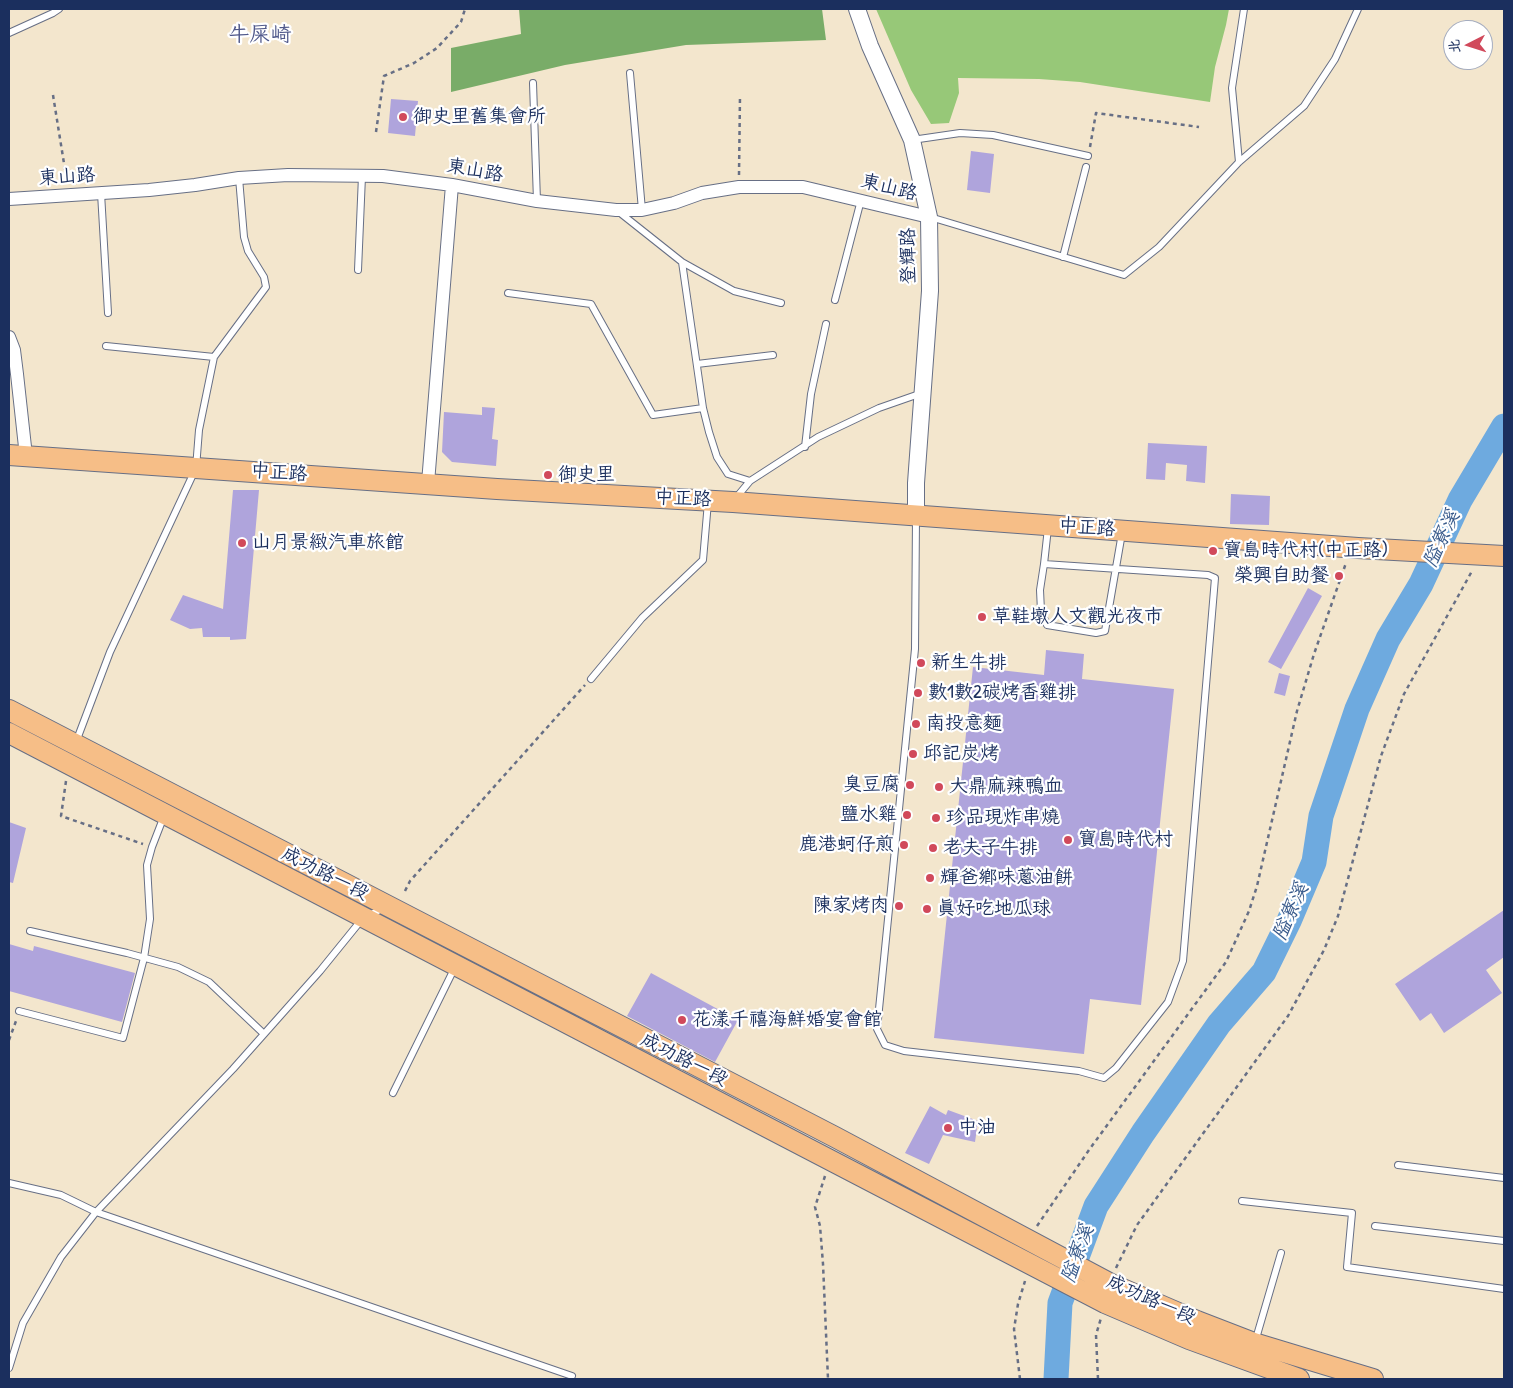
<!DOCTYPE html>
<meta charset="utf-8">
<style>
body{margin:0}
#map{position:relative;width:1513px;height:1388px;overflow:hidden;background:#f3e6cd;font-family:"Patrick Hand","LXGW WenKai TC",sans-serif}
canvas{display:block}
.frame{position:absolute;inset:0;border:10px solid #1b2f5e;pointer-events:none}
.north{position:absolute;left:1443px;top:20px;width:50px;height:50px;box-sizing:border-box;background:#fff;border:1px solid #a4acbf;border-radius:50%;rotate:265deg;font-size:14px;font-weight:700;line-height:20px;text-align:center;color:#1b2f5e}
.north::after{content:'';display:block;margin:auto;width:18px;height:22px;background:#d1495b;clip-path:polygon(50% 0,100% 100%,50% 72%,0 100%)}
</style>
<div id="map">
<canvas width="1513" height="1388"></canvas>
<div class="frame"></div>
<div class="north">北</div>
</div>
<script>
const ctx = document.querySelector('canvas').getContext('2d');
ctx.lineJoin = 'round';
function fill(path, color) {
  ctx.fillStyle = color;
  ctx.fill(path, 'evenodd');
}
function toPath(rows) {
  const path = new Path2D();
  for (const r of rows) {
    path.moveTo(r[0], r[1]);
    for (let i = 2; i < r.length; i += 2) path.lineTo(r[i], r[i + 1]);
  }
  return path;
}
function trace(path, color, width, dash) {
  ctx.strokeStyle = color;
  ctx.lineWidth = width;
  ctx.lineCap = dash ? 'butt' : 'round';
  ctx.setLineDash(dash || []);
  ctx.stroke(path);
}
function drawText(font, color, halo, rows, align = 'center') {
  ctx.font = font + ' "Patrick Hand","LXGW WenKai TC",sans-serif';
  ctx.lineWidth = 4.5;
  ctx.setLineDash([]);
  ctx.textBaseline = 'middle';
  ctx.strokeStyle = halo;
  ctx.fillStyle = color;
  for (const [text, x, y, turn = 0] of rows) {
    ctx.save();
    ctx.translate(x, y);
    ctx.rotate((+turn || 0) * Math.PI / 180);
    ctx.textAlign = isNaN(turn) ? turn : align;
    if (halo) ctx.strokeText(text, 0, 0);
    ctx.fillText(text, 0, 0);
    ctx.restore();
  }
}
fill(toPath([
 [876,9,1229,9,1226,25,1215,67,1210,102,1080,82,1039,79,958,78,959,93,949,123,931,124,911,90]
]), '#97c878');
fill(toPath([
 [519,9,822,9,826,40,686,45,565,65,451,92,451,48,521,34]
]), '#79ac68');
trace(toPath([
 [1056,1379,1060,1303,1096,1206,1143,1133,1219,1024,1264,972,1289,921,1314,862,1321,816,1357,709,1388,639,1421,584,1460,500,1504,426]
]), '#6eaadf', 25);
fill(toPath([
 [391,99,418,101,415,136,388,133],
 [971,151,994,154,990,193,967,190],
 [482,407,495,408,492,439,498,440,496,466,452,462,442,452,444,412,482,415],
 [1148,443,1207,446,1205,483,1186,481,1187,465,1166,463,1165,480,1146,479],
 [233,490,259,490,246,639,230,640,230,637,203,637,202,628,190,629,170,620,183,595,223,609],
 [1231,494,1270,496,1269,525,1230,524],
 [1308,588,1322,596,1281,669,1268,662],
 [1046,650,1084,654,1082,679,1174,689,1141,1005,1090,999,1084,1054,934,1038,973,667,1044,675],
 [1279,673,1290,676,1285,696,1274,693],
 [9,822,26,828,13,883,9,882],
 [1504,910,1504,957,1486,970,1502,993,1444,1033,1431,1013,1420,1021,1395,984],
 [9,944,33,951,34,946,135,973,122,1022,9,991],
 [651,973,738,1020,715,1062,627,1016],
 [930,1106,946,1115,948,1110,978,1121,975,1142,943,1135,929,1164,905,1153]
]), '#afa4dc');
const service = toPath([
 [9,33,53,13,59,9],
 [630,73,642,210],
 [533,83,537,201],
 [912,140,960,133,993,135,1088,156],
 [1239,162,1232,88,1244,9],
 [101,193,108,313],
 [619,212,682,262,703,408,709,432,717,457,728,474,750,481],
 [930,217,1124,275,1159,247,1239,162,1304,106,1335,59,1358,9],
 [1063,257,1086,167],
 [682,262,734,291,781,303],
 [358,270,362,176],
 [508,293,591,304,653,415,703,408],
 [835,300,861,200],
 [106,346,214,357],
 [697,364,773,355],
 [805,447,811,394,826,324],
 [735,499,750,481,818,437,879,408,922,393],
 [916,517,915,649,877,1029,885,1045,904,1051,1079,1071,1104,1078,1116,1068,1168,1002,1183,961,1215,578,1208,575,1044,564,1048,528],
 [1044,564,1040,590,1041,611,1047,625,1096,633,1105,631,1122,533],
 [591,679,642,618,703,560,708,502],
 [76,742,110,652,196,468,199,430,214,357,266,287,264,277,248,251,244,237,239,178],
 [384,908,363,918,320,971,233,1069,96,1212,572,1376],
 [30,931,127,953,178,967,209,982,264,1034],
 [19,1011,123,1038,144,958,150,919,147,865,152,847,164,816],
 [393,1093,455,967],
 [1398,1165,1504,1178],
 [9,1183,61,1195,96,1212,61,1257,23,1323,9,1368],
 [1242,1201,1352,1213,1347,1267,1504,1289],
 [1375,1226,1504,1241],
 [1255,1342,1281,1253]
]);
const minor = toPath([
 [9,199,149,190,195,185,239,178,288,175,383,176,452,185,537,201,616,210,642,210,674,203,702,193,739,187,803,187,929,217],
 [9,337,14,350,17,374,26,456],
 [428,483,452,185]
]);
const tertiary = toPath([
 [857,9,870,46,912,140,929,217,930,291,916,483,916,516]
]);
const primary = toPath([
 [9,455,497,489,733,502,1358,548,1504,556],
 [9,710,835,1137,1111,1284,1197,1321,1254,1343,1373,1379],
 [9,733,1105,1303,1189,1339,1299,1379]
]);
trace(service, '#676f85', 8);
trace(minor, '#676f85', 14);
trace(tertiary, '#676f85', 18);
trace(primary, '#676f85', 22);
trace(toPath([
 [53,95,67,182],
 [376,132,384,76,414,63,437,48,461,22,465,9],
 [1090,147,1096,113,1199,127],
 [739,175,740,96],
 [66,781,61,816,143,844],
 [405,891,410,881,585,685],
 [9,1040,16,1021],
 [825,1176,815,1207,820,1226,823,1264,828,1379],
 [1037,1226,1089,1150,1226,962,1249,911,1257,886,1297,711,1314,654,1346,563],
 [1116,1268,1137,1225,1288,1016,1324,950,1338,916,1381,756,1404,694,1472,571],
 [1020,1379,1014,1329,1018,1304,1025,1281],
 [1098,1379,1096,1335,1101,1318]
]), '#676f85', 2.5, [4, 4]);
trace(service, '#fff', 6);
trace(minor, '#fff', 12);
trace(tertiary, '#fff', 16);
trace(primary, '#f6be87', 20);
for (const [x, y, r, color] of [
 [403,117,5,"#d1495b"],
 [548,475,5,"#d1495b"],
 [242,543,5,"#d1495b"],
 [1213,551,5,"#d1495b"],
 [1339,576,5,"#d1495b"],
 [982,617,5,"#d1495b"],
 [921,663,5,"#d1495b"],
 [918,693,5,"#d1495b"],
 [916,724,5,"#d1495b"],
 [913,754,5,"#d1495b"],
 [910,785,5,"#d1495b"],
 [939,787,5,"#d1495b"],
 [907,815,5,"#d1495b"],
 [936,818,5,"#d1495b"],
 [1068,840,5,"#d1495b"],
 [904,845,5,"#d1495b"],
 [933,848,5,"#d1495b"],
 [930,878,5,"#d1495b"],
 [899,906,5,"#d1495b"],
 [927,909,5,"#d1495b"],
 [682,1020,5,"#d1495b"],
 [948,1128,5,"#d1495b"]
]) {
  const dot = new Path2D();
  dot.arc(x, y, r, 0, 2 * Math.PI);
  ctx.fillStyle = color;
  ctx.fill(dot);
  trace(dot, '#fff', 2);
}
drawText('19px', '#1b2f5e', '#fff', [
 ["御史里舊集會所",413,117],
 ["御史里",558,475],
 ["山月景緻汽車旅館",252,543],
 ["寶島時代村(中正路)",1223,551],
 ["榮興自助餐",1329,576,"right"],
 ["草鞋墩人文觀光夜市",992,617],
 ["新生牛排",931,663],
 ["數1數2碳烤香雞排",928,693],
 ["南投意麵",926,724],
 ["邱記炭烤",923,754],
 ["臭豆腐",900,785,"right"],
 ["大鼎麻辣鴨血",949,787],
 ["鹽水雞",897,815,"right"],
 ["珍品現炸串燒",946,818],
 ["寶島時代村",1078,840],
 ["鹿港蚵仔煎",894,845,"right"],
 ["老夫子牛排",943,848],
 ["輝爸鄉味蔥油餅",940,878],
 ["陳家烤肉",889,906,"right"],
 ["真好吃地瓜球",937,909],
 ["花漾千禧海鮮婚宴會館",692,1020],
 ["中油",958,1128]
], 'left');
drawText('19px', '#1b2f5e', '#fff', [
 ["東山路",475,171,10],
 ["東山路",67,177,-4],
 ["東山路",889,188,14],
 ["登輝路",909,256,-91],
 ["中正路",279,473,4],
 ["中正路",683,499,3],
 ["中正路",1087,528,4],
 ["成功路一段",325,874,27],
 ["成功路一段",684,1060,27],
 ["成功路一段",1151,1300,24]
]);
drawText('italic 20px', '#385a8b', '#fff', [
 ["隘寮溪",1442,539,-65],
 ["隘寮溪",1291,912,-66],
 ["隘寮溪",1078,1254,-70]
]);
drawText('21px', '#4f588a', '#fff', [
 ["牛屎崎",260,35]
]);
</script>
